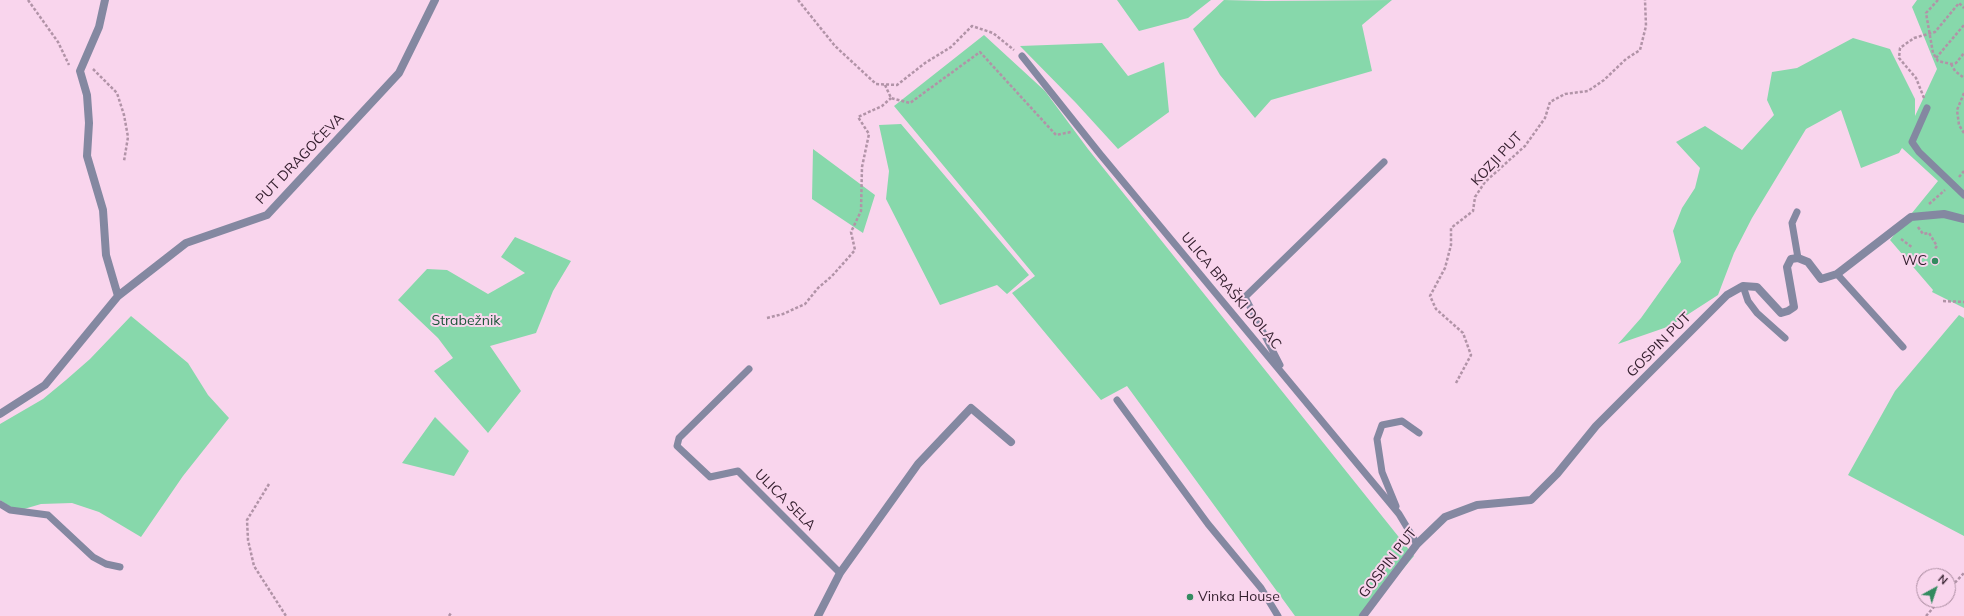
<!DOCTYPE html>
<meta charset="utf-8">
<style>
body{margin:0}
#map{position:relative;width:1964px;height:616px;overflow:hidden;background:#f9d5ed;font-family:Mulish,sans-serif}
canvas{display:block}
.north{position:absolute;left:1916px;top:568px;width:40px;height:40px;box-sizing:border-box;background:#f9d5ed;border:1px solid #aa8ca0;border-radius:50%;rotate:40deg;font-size:11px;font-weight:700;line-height:16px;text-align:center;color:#331e2d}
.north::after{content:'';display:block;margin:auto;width:14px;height:18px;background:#338b60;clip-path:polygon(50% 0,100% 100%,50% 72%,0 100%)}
</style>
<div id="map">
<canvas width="1964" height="616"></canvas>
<div class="north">N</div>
</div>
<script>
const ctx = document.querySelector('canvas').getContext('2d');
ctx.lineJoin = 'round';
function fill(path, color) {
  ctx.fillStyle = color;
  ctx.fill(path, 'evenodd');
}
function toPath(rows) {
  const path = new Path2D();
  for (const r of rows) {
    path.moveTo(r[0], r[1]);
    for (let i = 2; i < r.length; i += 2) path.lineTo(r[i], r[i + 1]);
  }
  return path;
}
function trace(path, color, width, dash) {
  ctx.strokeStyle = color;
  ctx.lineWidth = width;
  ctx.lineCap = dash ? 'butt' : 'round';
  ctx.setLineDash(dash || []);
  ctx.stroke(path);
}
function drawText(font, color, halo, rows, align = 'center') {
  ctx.font = font + ' Mulish,sans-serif';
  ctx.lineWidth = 4;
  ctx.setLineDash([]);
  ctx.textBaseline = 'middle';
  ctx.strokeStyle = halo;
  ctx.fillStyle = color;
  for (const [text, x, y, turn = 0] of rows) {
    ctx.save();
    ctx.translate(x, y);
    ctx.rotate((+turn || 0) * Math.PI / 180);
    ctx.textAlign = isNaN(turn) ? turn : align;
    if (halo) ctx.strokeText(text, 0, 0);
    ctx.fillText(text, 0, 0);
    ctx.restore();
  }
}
fill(toPath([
 [1117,0,1211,0,1188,18,1139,31],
 [1224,0,1265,1,1392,0,1362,25,1372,71,1271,100,1255,118,1220,75,1193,29],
 [1917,0,1964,0,1964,308,1932,292,1933,290,1890,240,1938,181,1902,148,1899,153,1861,168,1841,110,1806,129,1752,218,1734,253,1718,295,1670,326,1618,344,1641,318,1681,262,1673,231,1682,208,1695,188,1700,168,1676,142,1705,126,1742,150,1774,115,1767,100,1772,72,1797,68,1853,38,1890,49,1915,99,1915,116,1937,69,1912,7],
 [984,35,1045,91,1088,149,1414,556,1363,616,1295,616,1127,386,1101,400,1012,293,1035,276,894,106],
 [1102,43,1128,76,1164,62,1169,112,1118,149,1076,103,1020,46],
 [901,124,1029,275,1007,294,997,285,940,305,886,199,889,171,879,125],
 [813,149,875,195,863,233,812,199],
 [515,237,571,261,553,291,536,333,490,346,521,391,488,433,434,371,453,358,438,338,398,300,427,269,447,270,488,294,525,273,501,257],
 [1959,315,1964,318,1964,536,1848,475,1895,391],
 [131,316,188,363,208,395,229,418,183,476,141,537,99,512,72,503,41,504,24,509,12,508,0,500,0,424,43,399,66,380,90,359],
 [435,417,469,451,454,476,402,463]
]), '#87d8ab');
trace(toPath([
 [28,0,58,42,69,65],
 [798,0,835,46,876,84,897,85,925,63,951,47,972,26,993,33,1014,50],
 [1938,0,1926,13,1933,53,1938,61,1951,64,1956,63,1964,53],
 [1936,58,1964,25],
 [1951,64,1955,71,1964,78],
 [93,69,117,93,124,115,128,137,124,161],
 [885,85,891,98,910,103,980,52,1056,135,1071,132],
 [1964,93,1957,110,1959,125,1964,133],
 [1924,98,1916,78,1899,58,1900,48,1914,38,1935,32,1959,3,1964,8],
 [1959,177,1964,171],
 [1929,204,1945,190],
 [1918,227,1923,234,1929,233,1937,246,1934,250],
 [1901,239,1913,248],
 [1943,301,1964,302],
 [767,318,783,314,805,304,818,288,832,276,855,250,851,232,861,211,862,167,869,134,858,117,882,106,891,98],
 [1456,383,1471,355,1463,333,1436,309,1430,296,1445,268,1451,245,1451,228,1473,211,1475,197,1485,182,1525,146,1545,118,1550,102,1565,94,1588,91,1604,80,1626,59,1640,50,1646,26,1645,0],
 [269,484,247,520,248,540,254,566,286,616],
 [1948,590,1964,573],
 [449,616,451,613],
 [1926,616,1940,600]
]), '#b193a7', 2.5, [3, 2]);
trace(toPath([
 [1022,56,1100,154,1399,514,1417,544],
 [1927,108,1912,142,1919,152,1964,195],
 [1797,212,1792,223,1798,258],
 [1837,274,1903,347],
 [1743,286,1748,301,1757,313,1785,338],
 [1280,365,1245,297,1384,162],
 [749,369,679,438,677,446,710,477,738,471,840,573],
 [1117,400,1208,524,1261,588,1278,616],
 [0,504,10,510,48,515,93,557,106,564,120,567],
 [1396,506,1382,472,1377,439,1382,425,1402,421,1419,433]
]), '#8488a1', 7);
trace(toPath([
 [105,0,99,27,80,71,87,95,89,123,87,156,103,210,106,255,118,296],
 [0,414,45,385,118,296,186,243,267,215,399,73,435,0],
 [818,616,840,573,918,464,971,408,1011,442],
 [1363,616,1417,544,1445,517,1477,505,1531,500,1557,474,1596,426,1727,295,1743,286,1757,287,1781,313,1788,311,1794,307,1787,267,1791,259,1798,258,1808,262,1821,279,1837,274,1911,217,1944,214,1964,219]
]), '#8488a1', 8);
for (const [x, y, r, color] of [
 [1935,261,4,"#338b60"],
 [1190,597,4,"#338b60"]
]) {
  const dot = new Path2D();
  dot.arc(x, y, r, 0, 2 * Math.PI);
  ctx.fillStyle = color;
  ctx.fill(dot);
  trace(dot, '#f9d5ed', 1.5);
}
drawText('14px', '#331e2d', '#f9d5ed', [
 ["PUT DRAGOČEVA",300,159,-46],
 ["KOZJI PUT",1497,159,-47],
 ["ULICA BRAŠKI DOLAC",1231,291,50],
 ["GOSPIN PUT",1659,345,-45],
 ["ULICA SELA",785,500,45],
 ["GOSPIN PUT",1388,563,-52]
]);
drawText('14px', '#331e2d', '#f9d5ed', [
 ["WC",1927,261],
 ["Vinka House",1198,597,"left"]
], 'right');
drawText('14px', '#1d563a', '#f9d5ed', [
 ["Strabežnik",466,321]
]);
</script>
